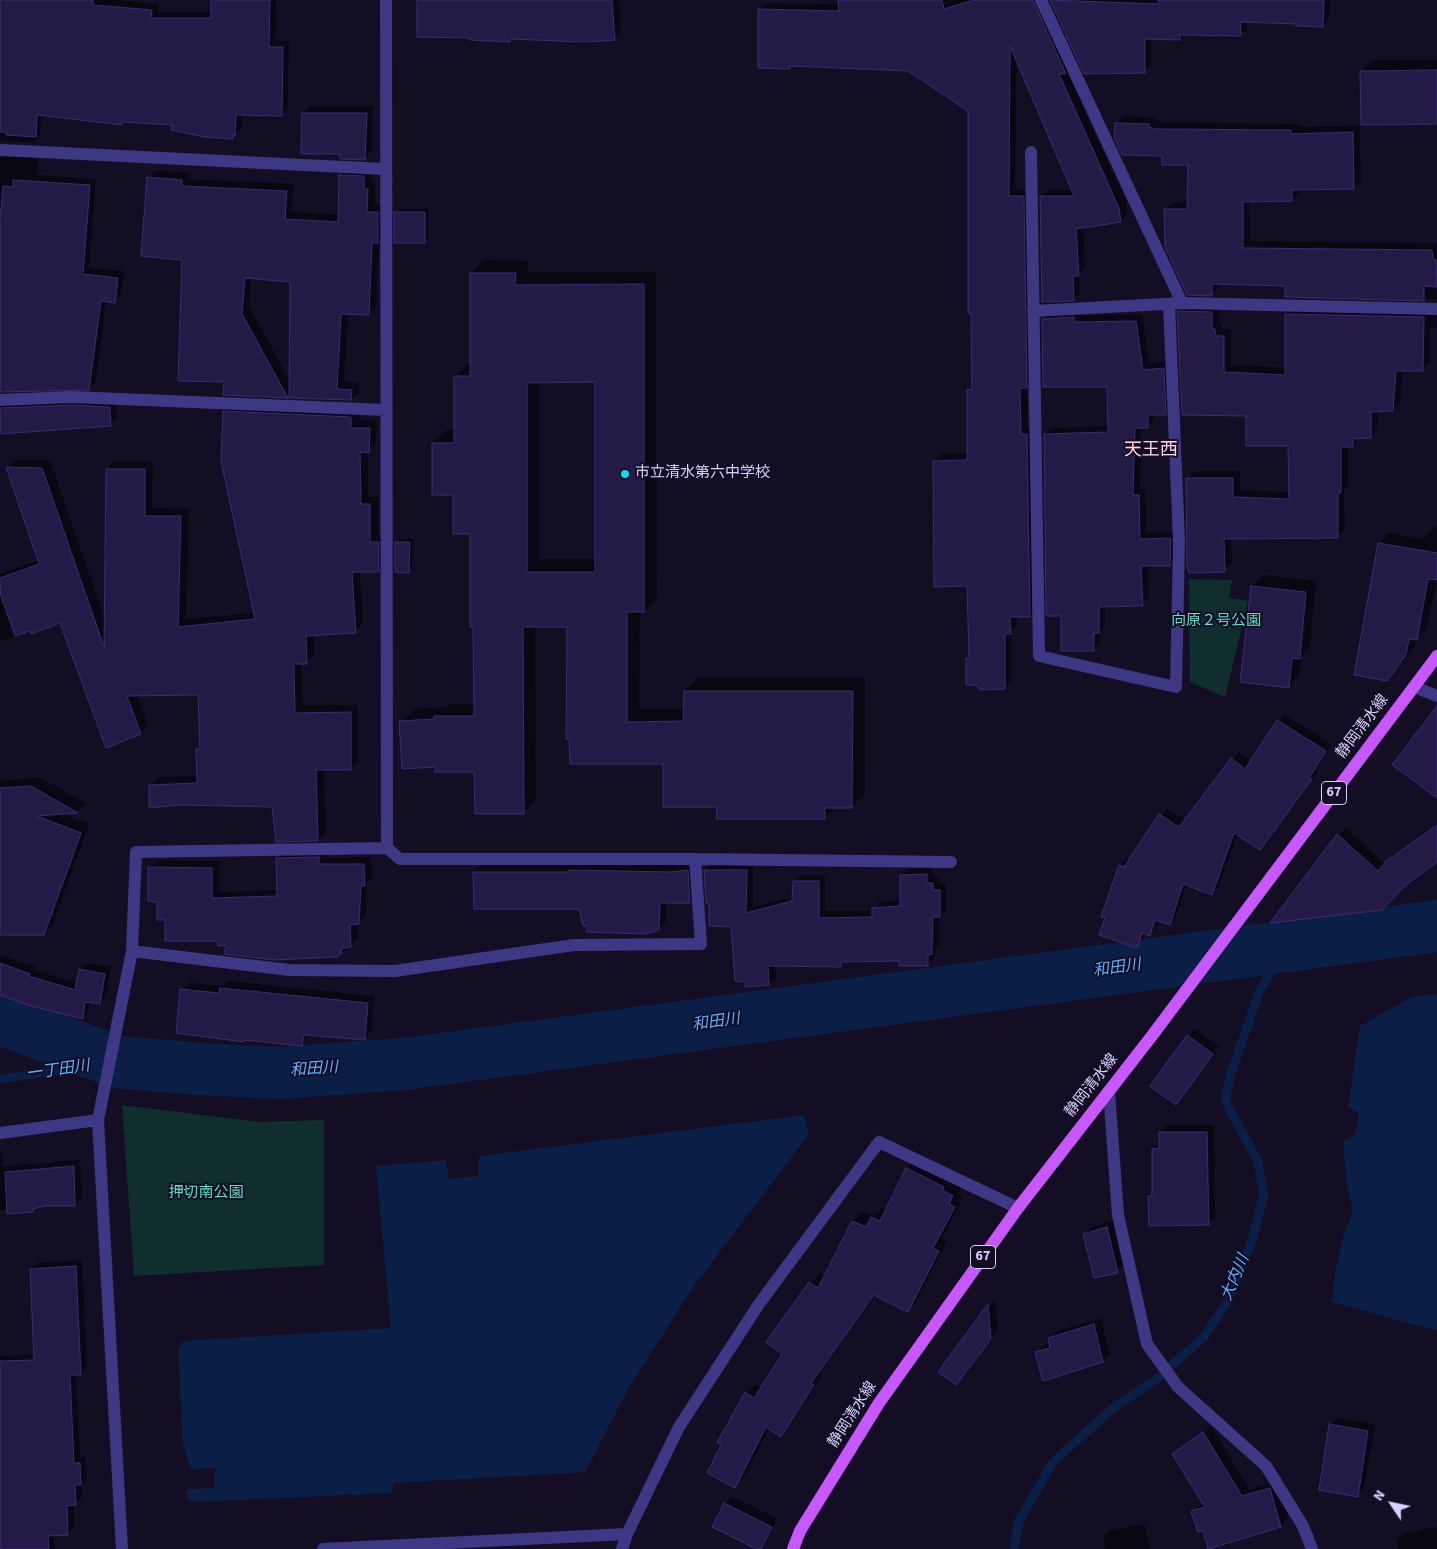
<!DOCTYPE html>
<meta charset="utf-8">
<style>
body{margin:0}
#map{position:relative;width:1437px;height:1549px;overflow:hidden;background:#130e24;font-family:"Source Sans 3",sans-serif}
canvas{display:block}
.north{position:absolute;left:1367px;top:1479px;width:50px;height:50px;-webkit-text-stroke:4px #130e24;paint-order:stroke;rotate:304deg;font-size:14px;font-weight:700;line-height:20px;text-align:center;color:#d8d1ff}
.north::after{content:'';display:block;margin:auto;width:18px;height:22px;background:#d8d1ff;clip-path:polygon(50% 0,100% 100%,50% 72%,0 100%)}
</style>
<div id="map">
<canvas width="1437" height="1549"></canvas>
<div class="north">N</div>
</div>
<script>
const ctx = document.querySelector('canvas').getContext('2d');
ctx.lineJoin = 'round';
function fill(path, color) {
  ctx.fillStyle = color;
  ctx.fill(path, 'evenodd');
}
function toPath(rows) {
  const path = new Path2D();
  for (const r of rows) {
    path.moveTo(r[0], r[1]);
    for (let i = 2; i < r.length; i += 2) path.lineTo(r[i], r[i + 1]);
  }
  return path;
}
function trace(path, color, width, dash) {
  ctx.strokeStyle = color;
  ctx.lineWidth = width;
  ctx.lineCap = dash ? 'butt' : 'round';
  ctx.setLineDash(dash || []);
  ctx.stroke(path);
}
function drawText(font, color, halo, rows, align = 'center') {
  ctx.font = font + ' "Source Sans 3","Noto Sans JP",sans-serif';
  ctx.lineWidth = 4;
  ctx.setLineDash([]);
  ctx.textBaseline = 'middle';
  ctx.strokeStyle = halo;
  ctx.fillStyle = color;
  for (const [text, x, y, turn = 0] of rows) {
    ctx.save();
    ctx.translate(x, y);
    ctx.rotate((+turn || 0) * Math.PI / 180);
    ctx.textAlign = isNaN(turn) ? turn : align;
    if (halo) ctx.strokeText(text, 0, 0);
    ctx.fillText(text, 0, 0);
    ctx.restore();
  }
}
fill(toPath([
 [1189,579,1232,580,1229,598,1248,601,1225,697,1190,682],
 [122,1105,258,1122,324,1120,324,1265,134,1276]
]), '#112e2e');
fill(toPath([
 [1437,994,1437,1331,1332,1302,1335,1274,1343,1237,1353,1212,1347,1185,1343,1142,1355,1134,1359,1113,1348,1107,1360,1026,1412,997],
 [804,1115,809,1134,694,1286,631,1384,585,1472,394,1483,392,1493,192,1502,187,1499,187,1489,215,1488,215,1468,191,1469,183,1445,178,1349,183,1341,391,1328,376,1166,446,1160,449,1179,479,1176,479,1156]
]), '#0b1f46');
fill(toPath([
 [0,0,117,0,158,4,157,12,212,12,213,0,276,0,275,41,289,41,288,108,282,115,242,114,242,128,232,137,173,124,125,121,122,124,42,115,40,136,33,142,0,141],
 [419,0,619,0,621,32,614,39,512,38,510,40],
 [839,0,1042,0,1072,66,1067,71,1126,201,1128,214,1121,221,1083,226,1085,268,1079,273,1080,293,1073,299,1041,197,1048,190,1073,190,1017,57,1015,190,1030,190,1033,380,1027,386,1027,428,1034,428,1036,609,1030,615,1017,616,1017,626,1011,632,1011,681,1004,688,968,659,970,656,968,585,935,461,941,454,968,454,968,390,973,385,969,111,908,69,792,65,789,68,760,9,766,3,840,4],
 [1051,0,1330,0,1329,19,1323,26,1247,21,1247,28,1241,35,1185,34,1180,39,1151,38,1151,65,1145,72,1085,72],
 [1373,60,1437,60,1437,122,1361,71],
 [310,106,373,106,372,151,364,159,341,154,303,113],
 [1124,116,1155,118,1156,120,1163,122,1298,124,1298,127,1360,126,1361,181,1353,188,1299,189,1299,193,1292,200,1249,201,1250,241,1437,243,1437,300,1287,296,1287,285,1219,283,1219,287,1211,294,1166,210,1173,202,1189,202,1189,163,1163,154,1116,124],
 [0,148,38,154,37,175,96,179,89,268,124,271,121,295,114,301,106,301,96,382,89,388,0,391],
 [348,168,371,169,371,182,375,182,374,205,385,205,385,234,379,240,376,306,369,313,348,313,344,382,359,383,359,392,351,399,290,394,288,397,224,394,225,381,184,259,148,177,156,170,189,173,188,179,294,184,292,212,339,215,341,175],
 [251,278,291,281,290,381,249,306],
 [399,209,428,209,428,238,425,241,396,213],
 [484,260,528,261,528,272,656,272,657,598,644,611,640,611,639,709,685,709,685,691,698,678,865,678,865,794,852,807,836,807,825,818,718,806,664,763,571,763,568,626,535,626,536,799,523,813,475,771,436,765,401,722,414,709,446,707,449,704,475,704,471,533,433,443,446,430,455,430,455,377,468,364,471,364,471,273],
 [539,381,596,381,596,559,539,559],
 [1186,305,1219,305,1219,322,1222,322,1222,329,1231,329,1231,365,1287,368,1287,314,1294,307,1437,310,1437,328,1430,328,1430,362,1423,370,1403,369,1400,403,1393,410,1378,410,1377,429,1370,437,1359,439,1352,446,1348,446,1348,485,1344,488,1345,530,1337,537,1231,537,1232,563,1224,570,1188,479,1195,471,1240,471,1240,490,1290,492,1289,445,1247,415,1179,312],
 [1080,311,1080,316,1142,314,1149,363,1170,362,1172,407,1165,414,1154,414,1154,420,1148,426,1141,426,1140,489,1145,489,1146,533,1177,532,1177,558,1170,564,1148,565,1149,598,1142,605,1105,606,1105,625,1100,631,1100,643,1093,650,1062,615,1045,434,1052,428,1109,426,1108,385,1043,319,1050,312],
 [0,398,116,401,117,418,110,425,0,432],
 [232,404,359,409,359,420,377,421,376,443,368,451,368,497,378,497,378,535,386,535,386,563,378,571,360,571,363,624,355,632,314,634,314,655,306,663,301,663,303,705,358,705,358,761,350,769,324,769,326,832,318,840,273,806,150,785,158,777,198,776,197,750,201,746,199,694,137,695,148,725,140,733,61,622,0,641,0,574,39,560,7,468,15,460,50,460,105,620,107,469,115,461,153,462,152,508,189,509,186,619,255,613,224,412],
 [1434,527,1437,527,1437,579,1427,629,1417,638,1416,644,1402,663,1392,673,1379,543,1389,533,1423,539],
 [399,539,413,539,412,568,409,571,396,543],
 [1263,575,1316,581,1310,647,1302,655,1299,675,1289,686,1252,586],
 [1284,714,1332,744,1315,770,1318,772,1266,841,1238,833,1218,887,1211,893,1187,884,1176,917,1169,924,1159,920,1156,927,1149,934,1145,933,1143,940,1136,947,1120,866,1127,859,1130,860,1167,808,1186,820,1239,752,1251,762],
 [40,777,86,804,78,812,60,813,89,824,53,924,44,933,0,934,0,781],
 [1437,824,1437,861,1406,883,1273,921,1345,828,1385,864,1394,855],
 [326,850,326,858,371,857,372,877,367,882,366,916,357,923,358,939,338,956,227,944,166,919,150,867,157,860,219,861,219,892,278,890,277,858,285,851],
 [694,863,697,895,689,902,666,902,666,922,658,929,580,907,474,872,481,865],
 [712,863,753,863,753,907,794,897,794,882,801,875,825,875,825,911,873,911,880,902,902,900,901,876,908,869,933,868,934,877,939,877,940,884,946,883,946,909,939,916,939,946,934,951,935,958,928,964,900,959,845,960,840,965,775,965,776,977,769,984,732,925,710,902,705,870],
 [0,955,36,967,35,970,78,983,80,970,86,963,111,967,106,996,100,1003,90,1001,89,1011,83,1018,0,993],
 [228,981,374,996,371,1032,364,1039,309,1034,302,1045,246,1039,244,1041,181,990,189,983,224,986],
 [1195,1029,1219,1046,1176,1104,1188,1036],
 [1167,1125,1214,1125,1215,1217,1208,1224,1150,1197,1153,1193,1153,1149,1160,1142,1160,1133],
 [0,1154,2,1154,3,1166,80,1160,82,1197,75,1204,36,1207,32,1211,0,1210],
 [916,1159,962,1186,958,1194,963,1197,942,1238,947,1241,917,1301,907,1310,876,1295,819,1373,822,1375,790,1426,781,1435,769,1428,744,1477,734,1486,746,1393,755,1384,762,1388,783,1354,767,1342,810,1283,820,1273,825,1277,853,1221,862,1212,873,1216,882,1208,886,1210,907,1169],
 [1114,1221,1125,1264,1117,1271,1084,1235,1092,1227],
 [82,1260,87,1367,81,1374,76,1374,80,1457,86,1457,87,1477,81,1483,82,1498,73,1504,74,1528,67,1534,54,1535,55,1549,0,1549,0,1356,35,1354,31,1269,37,1263],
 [995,1299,998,1331,956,1383,940,1372],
 [1101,1318,1110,1354,1102,1361,1037,1353,1044,1345,1050,1343,1049,1339,1057,1331],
 [1338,1418,1375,1424,1364,1488,1357,1495,1330,1425],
 [1211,1426,1250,1490,1277,1481,1288,1518,1281,1526,1204,1529,1193,1512,1204,1503,1174,1454],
 [732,1496,777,1519,767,1538,760,1545,714,1526,725,1503],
 [1145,1524,1150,1549,1105,1549,1103,1537,1110,1530],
 [1437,1527,1437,1549,1398,1549,1397,1540,1404,1533]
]), '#0007');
trace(toPath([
 [0,1079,117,1062],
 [1014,1549,1019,1521,1053,1462,1113,1408,1156,1379,1203,1338,1229,1300,1252,1240,1264,1195,1258,1162,1225,1100,1230,1077,1259,992,1288,945]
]), '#0b1f46', 9);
trace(toPath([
 [0,1019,117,1062,199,1069,279,1073,404,1064,1437,926]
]), '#0b1f46', 52);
const building = toPath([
 [0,0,93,0,93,5,152,10,151,18,211,18,211,0,270,0,269,47,283,47,282,116,236,115,235,136,232,136,233,139,205,137,171,130,172,125,122,122,122,125,37,115,36,137,6,135,6,132,0,132,0,0],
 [417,0,612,0,615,40,583,42,510,39,510,42,470,40,470,38,417,37,417,0],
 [838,0,942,0,944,9,974,0,1033,0,1066,74,1059,74,1119,208,1121,222,1076,229,1079,276,1073,276,1074,301,1042,302,1040,196,1074,196,1010,46,1009,196,1024,196,1027,388,1020,388,1021,434,1027,434,1030,617,1010,617,1011,634,1005,634,1005,689,980,690,977,685,966,685,966,658,969,658,967,586,934,587,933,461,967,460,967,390,972,389,971,313,968,313,968,111,908,71,790,66,790,69,758,68,758,9,839,11,838,0],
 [1050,0,1158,4,1158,0,1324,0,1323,27,1296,26,1296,24,1241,22,1241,36,1180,35,1180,40,1145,39,1145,73,1084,74,1050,0],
 [1437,70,1437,124,1361,125,1360,71,1437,70],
 [302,113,367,113,365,160,340,159,340,155,336,154,301,154,302,113],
 [1115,123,1149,124,1149,127,1155,129,1291,130,1291,134,1353,132,1354,189,1292,190,1292,201,1243,202,1243,248,1432,250,1433,259,1436,260,1437,287,1424,286,1424,301,1285,297,1285,286,1212,284,1212,296,1187,295,1165,247,1164,209,1187,209,1188,165,1162,165,1162,156,1122,155,1114,137,1115,123],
 [339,175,364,176,364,189,368,189,367,212,378,212,378,243,372,243,369,315,341,314,337,389,352,390,351,400,289,398,290,282,245,278,242,314,288,398,223,395,224,382,178,381,182,260,141,256,147,177,182,180,182,186,287,191,285,219,338,222,339,175],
 [13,180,90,185,83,274,118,278,115,303,101,301,89,390,0,392,0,220,3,186,13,187,13,180],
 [394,212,425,212,425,243,394,243,394,212],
 [470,273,516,273,515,285,644,284,644,612,627,612,627,722,683,721,684,691,853,691,852,808,825,808,825,819,716,819,717,807,663,807,663,764,570,764,569,739,566,739,567,627,523,627,524,814,475,814,474,772,435,772,435,767,402,769,399,721,434,719,434,716,474,716,473,627,470,627,470,534,453,534,453,495,432,495,432,443,454,443,454,376,470,376,470,273],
 [595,382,595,572,527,572,527,383,595,382],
 [1177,311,1212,312,1212,329,1215,329,1216,336,1224,336,1224,372,1285,375,1285,314,1424,317,1423,371,1396,371,1393,411,1371,412,1371,438,1353,439,1353,447,1341,447,1341,493,1338,493,1338,538,1224,539,1225,572,1189,573,1187,567,1186,478,1233,478,1233,497,1289,499,1288,446,1246,446,1246,416,1182,415,1177,311],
 [1074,317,1074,322,1136,321,1143,370,1164,368,1166,415,1148,415,1148,428,1135,428,1133,495,1139,495,1140,539,1171,538,1170,566,1141,566,1143,606,1099,607,1099,633,1094,633,1094,651,1061,651,1061,616,1046,616,1044,434,1108,432,1107,387,1043,387,1042,319,1074,317],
 [72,405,110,407,111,426,0,434,0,408,72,405],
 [223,411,351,417,351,428,370,428,369,453,360,452,361,504,370,504,370,542,379,542,379,572,352,572,356,633,306,636,307,664,294,664,295,713,351,712,351,770,316,770,318,841,276,842,272,807,180,805,149,808,149,785,197,783,196,749,200,749,198,695,127,696,141,734,106,748,60,623,31,634,30,631,15,636,0,593,0,578,39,564,6,467,42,468,104,647,106,469,145,469,145,516,181,516,178,627,255,619,221,461,223,411],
 [395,542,410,542,409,573,395,572,395,542],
 [1378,543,1437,553,1437,580,1428,579,1417,640,1409,639,1406,655,1387,681,1354,675,1378,543],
 [1251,586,1306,592,1300,659,1292,658,1289,688,1240,682,1251,586],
 [1437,706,1437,798,1392,765,1437,706],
 [1277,720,1326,751,1309,778,1312,779,1260,850,1234,833,1212,895,1183,884,1170,925,1155,920,1150,936,1142,933,1137,948,1099,935,1105,918,1101,917,1119,865,1124,867,1159,814,1179,827,1231,758,1245,769,1277,720],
 [31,786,78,813,37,816,81,833,44,935,0,935,0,788,31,786],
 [1437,825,1437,862,1406,885,1382,910,1270,923,1337,834,1378,871,1385,862,1437,825],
 [319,857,319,864,364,864,365,886,361,886,359,924,350,925,351,947,341,949,342,954,339,954,338,957,274,960,224,954,226,945,218,946,218,941,165,941,165,920,157,920,157,902,148,901,148,867,212,868,212,898,277,896,276,858,319,857],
 [569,870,671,872,688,870,690,903,660,903,659,930,646,934,587,932,587,926,583,926,579,909,474,909,473,872,569,872,569,870],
 [704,870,747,870,746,913,792,901,793,881,819,881,819,918,872,917,872,908,900,906,900,875,927,874,927,883,933,883,933,890,940,890,940,917,933,917,932,954,928,955,928,966,899,966,899,961,841,962,841,967,768,966,769,985,745,987,745,982,735,981,731,927,709,926,709,903,706,903,704,870],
 [0,963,30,974,29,976,75,990,79,969,105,974,100,1004,85,1002,83,1019,31,1006,0,995,0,963],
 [220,988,368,1003,365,1040,304,1035,302,1046,244,1040,244,1042,176,1033,180,989,219,993,220,988],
 [1187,1035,1213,1054,1176,1105,1150,1086,1187,1035],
 [1159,1132,1207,1132,1209,1225,1149,1226,1148,1196,1152,1196,1152,1149,1159,1148,1159,1132],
 [74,1166,75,1206,45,1206,33,1209,33,1212,7,1214,5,1172,74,1166],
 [906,1168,944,1187,942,1190,953,1196,949,1204,955,1207,933,1248,939,1251,908,1312,874,1295,811,1383,814,1385,781,1437,766,1427,735,1488,707,1473,721,1445,717,1443,745,1392,754,1398,782,1354,766,1342,809,1282,818,1288,852,1221,866,1227,871,1217,880,1221,906,1168],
 [1107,1227,1118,1273,1094,1278,1083,1234,1107,1227],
 [76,1266,81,1375,70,1375,74,1463,80,1463,81,1485,75,1485,76,1505,67,1506,68,1535,48,1536,49,1549,0,1549,0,1361,34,1360,30,1269,76,1266],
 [988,1304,991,1339,956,1385,938,1372,988,1304],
 [1094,1324,1103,1362,1043,1381,1035,1352,1050,1348,1048,1338,1094,1324],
 [1329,1424,1368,1431,1358,1497,1319,1490,1329,1424],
 [1203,1432,1242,1496,1270,1488,1281,1527,1208,1549,1203,1531,1198,1532,1191,1511,1205,1507,1172,1454,1203,1432],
 [724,1503,772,1527,761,1549,756,1549,712,1527,724,1503]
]);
fill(building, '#241a46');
trace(building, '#3c2b72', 1);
trace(toPath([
 [1041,0,1182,303],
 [0,150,385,169],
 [1031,152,1039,656,1176,687,1179,541,1169,304],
 [1033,311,1182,303,1437,309],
 [0,400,72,397,386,410],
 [1414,687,1437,696],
 [387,848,400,859,695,859,951,862],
 [132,951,289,970,395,971,574,945,701,944,695,859],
 [1109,1091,1118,1215,1147,1344,1178,1387,1266,1466,1303,1526,1312,1549],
 [0,1133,98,1120],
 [122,1549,98,1120,132,951,136,852,387,848,386,0],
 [323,1549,627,1534],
 [622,1549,627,1534,679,1427,759,1304,879,1142,1018,1208]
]), '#3e3884', 12);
trace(toPath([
 [793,1549,800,1531,879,1403,1018,1208,1151,1037,1437,656]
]), '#c758ff', 12);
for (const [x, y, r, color] of [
 [625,474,5,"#00d9fc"]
]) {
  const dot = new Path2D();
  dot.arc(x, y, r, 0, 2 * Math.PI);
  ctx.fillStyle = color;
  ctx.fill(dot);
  trace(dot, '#130e24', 2);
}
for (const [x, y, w] of [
 [1334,793,25],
 [983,1257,25]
]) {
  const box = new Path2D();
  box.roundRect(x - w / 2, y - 11.5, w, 23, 4);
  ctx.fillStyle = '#130e24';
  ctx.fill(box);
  trace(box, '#d8d1ff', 1);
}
drawText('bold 14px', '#d8d1ff', null, [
 ["67",1334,793],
 ["67",983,1257]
]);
drawText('15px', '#d8d1ff', '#130e24', [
 ["市立清水第六中学校",635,474]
], 'left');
drawText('15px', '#5be1c5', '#130e24', [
 ["向原２号公園",1216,622],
 ["押切南公園",206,1194]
]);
drawText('15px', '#d8d1ff', '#130e24', [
 ["静岡清水線",1363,727,-53],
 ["静岡清水線",1092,1086,-52],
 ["静岡清水線",853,1415,-57]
]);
drawText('italic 16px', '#5fafff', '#130e24', [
 ["和田川",1117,969,-8],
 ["和田川",716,1023,-8],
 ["和田川",314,1070,-4],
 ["一丁田川",58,1071,-8],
 ["大内川",1236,1278,-67]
]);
drawText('18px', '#ffd3ed', '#130e24', [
 ["天王西",1151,451]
]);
</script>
